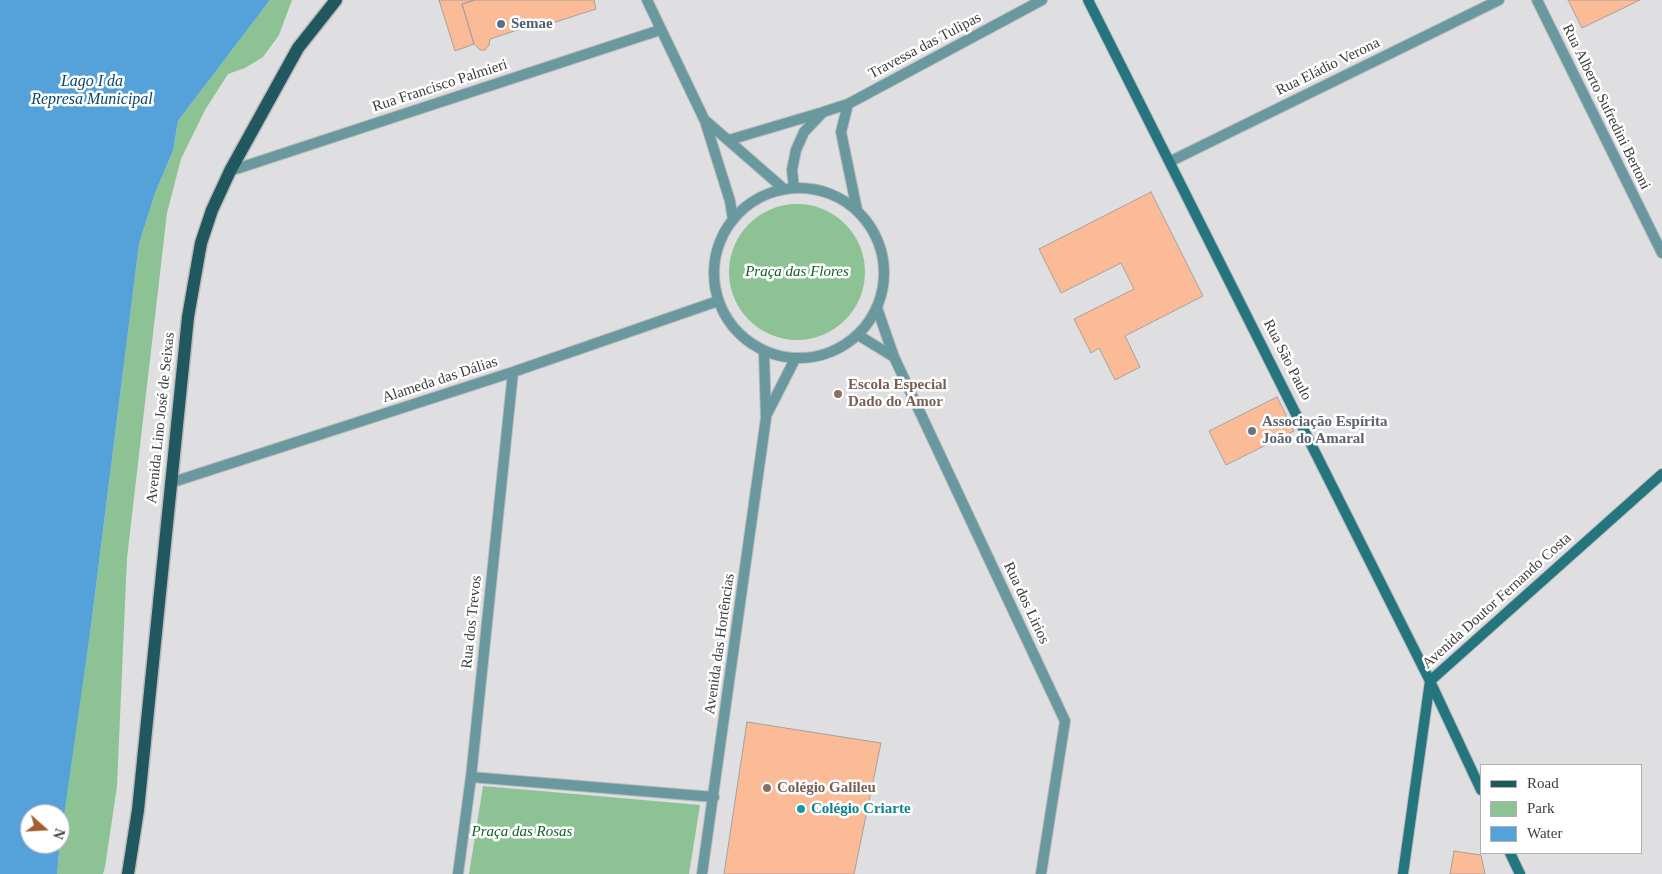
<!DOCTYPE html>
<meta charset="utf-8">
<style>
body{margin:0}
#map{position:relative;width:1662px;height:874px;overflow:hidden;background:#dfdfe1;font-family:Georgia,serif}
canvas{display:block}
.legend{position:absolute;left:1480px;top:764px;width:162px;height:90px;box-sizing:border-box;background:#fff;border:1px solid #b1b1b2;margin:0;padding:6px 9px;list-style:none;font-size:15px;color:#3d3d3e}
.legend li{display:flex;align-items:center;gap:10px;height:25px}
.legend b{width:25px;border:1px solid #b1b1b2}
.north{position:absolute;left:20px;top:804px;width:50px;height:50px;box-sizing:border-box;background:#fff;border:1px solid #b1b1b2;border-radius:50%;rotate:109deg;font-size:14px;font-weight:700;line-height:20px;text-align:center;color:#3d3d3e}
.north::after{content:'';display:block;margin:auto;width:18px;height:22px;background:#a35e30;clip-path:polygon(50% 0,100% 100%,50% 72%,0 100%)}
</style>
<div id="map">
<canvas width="1662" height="874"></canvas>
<ul class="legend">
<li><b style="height:6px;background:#21575e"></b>Road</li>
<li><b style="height:14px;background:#8dc295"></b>Park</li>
<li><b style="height:14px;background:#54a2d9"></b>Water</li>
</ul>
<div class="north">N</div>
</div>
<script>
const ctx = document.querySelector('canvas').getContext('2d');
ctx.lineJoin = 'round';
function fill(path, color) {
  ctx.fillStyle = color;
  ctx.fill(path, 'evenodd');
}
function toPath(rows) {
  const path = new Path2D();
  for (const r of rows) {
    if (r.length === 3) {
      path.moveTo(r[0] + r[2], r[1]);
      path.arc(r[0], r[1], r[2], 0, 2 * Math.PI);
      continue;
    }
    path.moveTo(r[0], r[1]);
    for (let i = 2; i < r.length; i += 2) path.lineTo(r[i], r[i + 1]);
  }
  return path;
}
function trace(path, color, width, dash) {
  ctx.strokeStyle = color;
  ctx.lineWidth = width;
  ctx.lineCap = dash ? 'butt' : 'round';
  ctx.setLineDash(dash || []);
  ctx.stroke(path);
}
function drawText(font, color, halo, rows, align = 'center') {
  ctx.font = font + ' Georgia,serif';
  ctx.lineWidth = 5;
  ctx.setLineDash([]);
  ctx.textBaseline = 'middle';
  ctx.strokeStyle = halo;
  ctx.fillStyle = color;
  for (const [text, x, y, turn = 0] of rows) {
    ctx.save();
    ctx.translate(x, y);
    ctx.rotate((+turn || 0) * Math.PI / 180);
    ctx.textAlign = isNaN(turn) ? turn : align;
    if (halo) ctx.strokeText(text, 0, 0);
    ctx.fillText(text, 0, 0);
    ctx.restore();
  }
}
fill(toPath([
 [270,0,292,0,279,35,263,57,245,68,228,74,205,110,181,159,167,213,127,558,117,786,105,867,103,874,57,874,64,807,91,626,139,244,155,193,173,151,178,121],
 [797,272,68],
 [483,786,700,805,689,874,469,874]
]), '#8dc295');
fill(toPath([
 [0,0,270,0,178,121,173,151,155,193,139,244,91,626,60,843,60,814,30,814,30,844,60,844,57,874,0,874]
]), '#54a2d9');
const building = toPath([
 [439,0,475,0,462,4,474,44,455,51,439,0],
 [475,0,594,0,596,9,543,26,542,22,490,39,489,45,485,50,480,50,474,44,462,4,475,0],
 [1568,0,1640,0,1582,28,1568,0],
 [1151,192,1203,296,1125,336,1140,367,1115,380,1099,348,1091,353,1074,319,1134,289,1121,263,1061,293,1039,249,1151,192],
 [1277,397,1294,431,1226,465,1209,431,1277,397],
 [747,722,881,743,854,874,724,874,747,722],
 [1454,851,1481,855,1485,874,1450,874,1454,851]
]);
fill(building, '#fcbb97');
trace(building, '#a4a1a0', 1);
const minor = toPath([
 [647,0,705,121,730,201,733,220],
 [1537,0,1662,253],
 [848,104,841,132,857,210],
 [706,121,784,189],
 [729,140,820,113],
 [1171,161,1499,0],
 [230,171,660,30],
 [799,273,85],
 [794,188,792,170,796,150,804,132,823,112,848,104,1042,0],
 [877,308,894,357,1065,721,1041,874],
 [858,335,894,357],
 [767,414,795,359],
 [170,483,513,372,718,301],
 [471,777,714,797],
 [458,874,471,777,513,372],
 [702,874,766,418,764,352]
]);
const secondary = toPath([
 [1088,0,1430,681,1481,790],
 [1510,853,1520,874],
 [1403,874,1430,681,1662,474]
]);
const primary = toPath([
 [128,874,138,810,188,317,201,243,212,210,230,171,298,48,336,0]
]);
trace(minor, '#bbbbbd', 12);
trace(secondary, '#bbbbbd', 12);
trace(primary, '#bbbbbd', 15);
trace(minor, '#6a989f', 10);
trace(secondary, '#25757f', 10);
trace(primary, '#21575e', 12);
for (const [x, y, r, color] of [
 [501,24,5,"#5c6f8a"],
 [838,394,5,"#8d6e63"],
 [1252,431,5,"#6b7280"],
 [767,788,5,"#8d6e63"],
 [801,809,5,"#0f9aa8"]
]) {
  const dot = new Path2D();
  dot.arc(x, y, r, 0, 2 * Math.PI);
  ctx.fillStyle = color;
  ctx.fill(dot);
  trace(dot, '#fff', 2);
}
drawText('bold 15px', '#4e5e75', '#fff', [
 ["Semae",511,24]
], 'left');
drawText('15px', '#3d3d3e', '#fff', [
 ["Travessa das Tulipas",925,46,-28],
 ["Rua Eládio Verona",1328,67,-26],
 ["Rua Francisco Palmieri",440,86,-18],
 ["Rua Alberto Sufredini Bertoni",1606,107,64],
 ["Rua São Paulo",1287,360,63],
 ["Alameda das Dálias",440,380,-18],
 ["Avenida Lino José de Seixas",161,418,-84],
 ["Avenida Doutor Fernando Costa",1497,601,-42],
 ["Rua dos Lirios",1026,603,65],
 ["Rua dos Trevos",472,622,-84],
 ["Avenida das Hortências",720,644,-82]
]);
drawText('italic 15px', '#105f28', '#fff', [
 ["Praça das Flores",797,272],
 ["Praça das Rosas",522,832]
]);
drawText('bold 15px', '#785e54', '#fff', [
 ["Escola Especial",848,385],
 ["Dado do Amor",848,402],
 ["Colégio Galileu",777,788]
], 'left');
drawText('bold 15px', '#5b616d', '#fff', [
 ["Associação Espírita",1262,422],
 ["João do Amaral",1262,439]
], 'left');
drawText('bold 15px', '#0d838f', '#fff', [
 ["Colégio Criarte",811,809]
], 'left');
drawText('italic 16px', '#08476c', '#fff', [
 ["Lago I da",92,82],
 ["Represa Municipal",92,100]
]);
</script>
